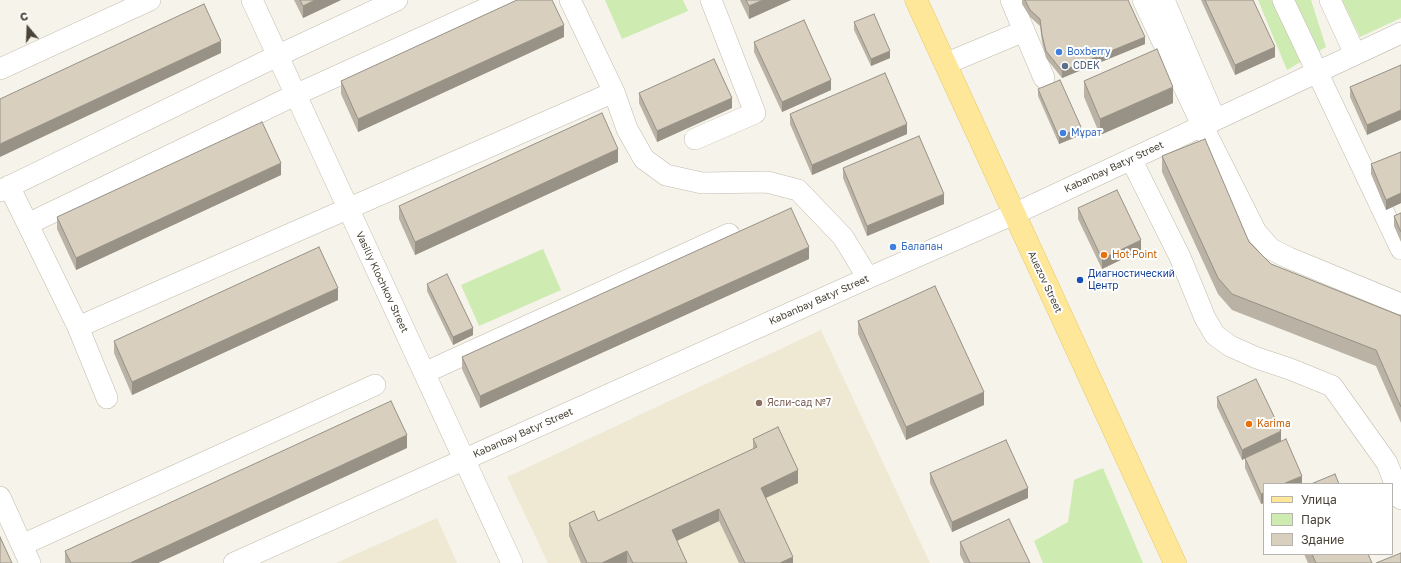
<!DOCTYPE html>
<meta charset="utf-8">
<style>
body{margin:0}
#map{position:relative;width:1401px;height:563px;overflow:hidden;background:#f5f3ea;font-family:"Golos Text",sans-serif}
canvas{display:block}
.legend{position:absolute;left:1263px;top:483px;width:130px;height:72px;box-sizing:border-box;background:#fff;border:1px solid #b7b4af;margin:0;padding:5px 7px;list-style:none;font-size:12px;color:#4a4438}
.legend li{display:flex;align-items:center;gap:8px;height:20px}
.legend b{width:20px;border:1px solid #b7b4af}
.north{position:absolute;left:8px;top:8px;width:40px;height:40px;-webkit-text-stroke:3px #fff;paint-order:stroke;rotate:341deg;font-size:11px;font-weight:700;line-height:16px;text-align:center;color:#4a4438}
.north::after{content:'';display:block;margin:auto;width:14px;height:18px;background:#4a4438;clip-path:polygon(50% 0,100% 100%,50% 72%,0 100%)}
</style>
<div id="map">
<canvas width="1401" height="563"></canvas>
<ul class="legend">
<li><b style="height:5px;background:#ffe79a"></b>Улица</li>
<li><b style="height:11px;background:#ceebb2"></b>Парк</li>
<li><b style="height:11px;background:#d8cfbf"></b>Здание</li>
</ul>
<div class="north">С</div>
</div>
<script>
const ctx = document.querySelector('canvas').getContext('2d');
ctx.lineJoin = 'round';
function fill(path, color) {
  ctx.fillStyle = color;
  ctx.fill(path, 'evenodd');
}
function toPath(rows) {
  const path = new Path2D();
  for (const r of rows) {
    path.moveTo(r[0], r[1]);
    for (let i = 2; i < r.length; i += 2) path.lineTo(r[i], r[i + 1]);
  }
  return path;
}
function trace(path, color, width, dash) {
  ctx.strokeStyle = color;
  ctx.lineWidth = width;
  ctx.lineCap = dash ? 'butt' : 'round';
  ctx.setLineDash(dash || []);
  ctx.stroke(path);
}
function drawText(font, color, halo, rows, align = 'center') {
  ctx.font = font + ' "Golos Text",sans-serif';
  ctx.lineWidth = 4;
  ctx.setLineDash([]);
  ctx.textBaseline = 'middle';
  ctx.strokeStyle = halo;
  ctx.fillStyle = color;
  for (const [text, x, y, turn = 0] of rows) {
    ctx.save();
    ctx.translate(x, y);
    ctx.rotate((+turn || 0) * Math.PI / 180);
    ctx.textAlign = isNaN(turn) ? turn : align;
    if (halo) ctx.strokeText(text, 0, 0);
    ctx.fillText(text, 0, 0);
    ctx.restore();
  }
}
fill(toPath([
 [821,330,930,563,548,563,507,477],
 [437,518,457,563,336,563]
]), '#efe9d4');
fill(toPath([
 [605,0,683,0,688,11,622,39],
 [1258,0,1311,0,1326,47,1287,70],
 [1342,0,1401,0,1401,18,1360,37],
 [543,249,561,290,479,326,461,285],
 [1103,468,1143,563,1043,563,1034,541,1068,522,1074,480]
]), '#ceebb2');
const minor = toPath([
 [252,0,512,563],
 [570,0,614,92,627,129,644,159,666,175,702,183,767,182,798,190,843,237,868,278],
 [1011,0,1044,78],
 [1143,0,1202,125,1256,232,1271,249,1289,258,1401,304],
 [1164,0,1215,119],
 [1283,0,1401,249],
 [1330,0,1355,54],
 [945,64,1024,31],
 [0,69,150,0],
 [695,139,755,113,711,0],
 [1131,159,1180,257,1205,318,1215,335,1230,346,1257,358,1290,369,1332,386,1387,463,1401,499],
 [9,186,78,327],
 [0,191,277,56,397,0],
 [28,224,295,95,505,0],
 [424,373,729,234],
 [107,398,78,327,614,92],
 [0,497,30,563],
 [22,545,375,385],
 [234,563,868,278,1014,214,1401,33]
]);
const major = toPath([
 [916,0,1175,563]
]);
trace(minor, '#c2bbac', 22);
trace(major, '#e8c865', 23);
trace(minor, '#fff', 21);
trace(major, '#ffe79a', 22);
fill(toPath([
 [294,0,341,0,303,18],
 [740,0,791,0,749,19],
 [1022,0,1128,0,1145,44,1062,78,1046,58,1042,42,1040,26,1030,17,1022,4],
 [1201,0,1253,0,1275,57,1235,75],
 [854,22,890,58,871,66,854,30],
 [564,37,358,132,341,94,341,81],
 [754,42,831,90,782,112,754,52],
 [1401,65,1367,135,1350,97,1350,87],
 [1084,81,1173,103,1100,135,1084,97],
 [1038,89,1081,135,1059,144,1038,96],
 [639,93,732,108,657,142,639,103],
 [790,114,907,134,812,175,790,124],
 [1401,152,1401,203,1386,210,1371,174,1371,164],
 [1162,156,1271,264,1401,316,1401,423,1376,366,1232,310,1218,294,1162,172],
 [618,162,415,255,399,219,399,206],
 [843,168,944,204,867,236,843,178],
 [281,175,76,270,57,229,57,217],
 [1078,208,1141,250,1102,269,1078,219],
 [1401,213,1401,242,1394,226,1394,216],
 [809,259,480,408,462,369,462,357],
 [427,284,473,335,453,345,427,291],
 [338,300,132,395,114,353,114,341],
 [858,321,984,405,906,440,858,334],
 [1217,397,1281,441,1246,458,1302,484,1261,504,1245,468,1245,458,1242,460,1217,407],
 [753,439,798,483,766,498,793,563,739,563,719,521,677,541,687,563,581,563,569,536,569,523,598,521,753,449],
 [407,448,158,563,65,563,65,551],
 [930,473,1028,498,952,532,930,483],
 [960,542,1030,563,964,563,960,555],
 [1304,554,1368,554,1372,563,1308,563]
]), '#bab2a4');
fill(toPath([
 [315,0,341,0,303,18,303,6],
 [763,0,791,0,749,19,749,6],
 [564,25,564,37,358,132,358,119],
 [1145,37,1145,44,1062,78,1062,71],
 [221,41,221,53,0,157,0,144],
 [1275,47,1275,57,1235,75,1235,65],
 [890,51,890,58,871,66,871,59],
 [831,80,831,90,782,112,782,102],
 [1173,87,1173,103,1100,135,1100,119],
 [732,98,732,108,657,142,657,131],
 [1401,110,1401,120,1367,135,1367,125],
 [907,124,907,134,812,175,812,165],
 [1081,127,1081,135,1059,144,1059,137],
 [618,149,618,162,415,255,415,242],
 [281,163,281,175,76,270,76,258],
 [1401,193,1401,203,1386,210,1386,200],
 [944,194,944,204,867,236,867,226],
 [1141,240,1141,250,1102,269,1102,259],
 [809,247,809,259,480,408,480,396],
 [338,288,338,300,132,395,132,382],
 [473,328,473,335,453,345,453,337],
 [984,392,984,405,906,440,906,427],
 [1281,431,1281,441,1242,460,1242,450],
 [407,435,407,448,158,563,130,563],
 [798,470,798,483,761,500,761,488],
 [1302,476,1302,484,1283,484],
 [1028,488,1028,498,952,532,952,522],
 [1264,493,1264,503,1261,504,1261,494],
 [719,509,719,521,672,543,672,530],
 [627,551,627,563,602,563],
 [793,557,793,563,780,563]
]), '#979186');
const building = toPath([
 [300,0,315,0,303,6,300,0],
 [517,0,552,0,564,25,358,119,341,81,517,0],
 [746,0,763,0,749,6,746,0],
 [1025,0,1128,0,1145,37,1062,71,1046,51,1042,35,1040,19,1030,10,1025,0],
 [1205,0,1253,0,1275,47,1235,65,1205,0],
 [204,4,221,41,0,144,0,99,204,4],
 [874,14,890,51,871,59,854,22,874,14],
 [804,20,831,80,782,102,754,42,804,20],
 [1157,49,1173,87,1100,119,1084,81,1157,49],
 [714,59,732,98,657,131,639,93,714,59],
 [1401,65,1401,110,1367,125,1350,87,1401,65],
 [885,73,907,124,812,165,790,114,885,73],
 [1060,80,1081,127,1059,137,1038,89,1060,80],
 [602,113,618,149,415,242,399,206,602,113],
 [262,122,281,163,76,258,57,217,262,122],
 [919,136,944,194,867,226,843,168,919,136],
 [1205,139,1249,242,1271,264,1401,316,1401,407,1376,350,1232,294,1218,278,1162,156,1205,139],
 [1401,152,1401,193,1386,200,1371,164,1401,152],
 [1117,190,1141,240,1102,259,1078,208,1117,190],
 [791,208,809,247,480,396,462,357,791,208],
 [1401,213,1401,232,1394,216,1401,213],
 [319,247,338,288,132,382,114,341,319,247],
 [447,274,473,328,453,337,427,284,447,274],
 [935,286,984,392,906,427,858,321,935,286],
 [1256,379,1281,431,1242,450,1217,397,1256,379],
 [391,401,407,435,130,563,71,563,65,551,391,401],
 [778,427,798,470,761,488,793,557,780,563,745,563,719,509,672,530,687,563,633,563,627,551,602,563,587,563,569,523,594,511,598,521,757,447,753,439,778,427],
 [1286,439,1302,476,1283,484,1264,484,1264,493,1261,494,1245,458,1286,439],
 [1006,440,1028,488,952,522,930,473,1006,440],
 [1335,474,1339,484,1311,484,1335,474],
 [1009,519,1030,563,970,563,960,542,1009,519],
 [0,537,12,563,0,563,0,537],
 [1401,553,1401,563,1376,563,1401,553],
 [1312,554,1368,554,1372,563,1316,563,1312,554]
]);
fill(building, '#d8cfbf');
trace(building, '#979186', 1);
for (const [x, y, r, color] of [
 [1059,52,4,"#3f7fe0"],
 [1065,66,4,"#5c6f8a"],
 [1063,133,4,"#3f7fe0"],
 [893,247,4,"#3f7fe0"],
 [1104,255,4,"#e8710a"],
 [1080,280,4,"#1a4fb4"],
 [759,403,4,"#8d6e63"],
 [1249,424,4,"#e8710a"]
]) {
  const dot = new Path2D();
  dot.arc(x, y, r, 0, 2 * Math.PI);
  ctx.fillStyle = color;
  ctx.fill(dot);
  trace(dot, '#fff', 1.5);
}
drawText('10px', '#366cbe', '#fff', [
 ["Boxberry",1067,52],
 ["Мұрат",1071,133],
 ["Балапан",901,247]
], 'left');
drawText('10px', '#4e5e75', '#fff', [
 ["CDEK",1073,66]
], 'left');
drawText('10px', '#4a4438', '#fff', [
 ["Kabanbay Batyr Street",1114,167,-25],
 ["Vasiliy Klochkov Street",382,282,65],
 ["Auezov Street",1045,282,65],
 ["Kabanbay Batyr Street",819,300,-24],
 ["Kabanbay Batyr Street",523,433,-24]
]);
drawText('10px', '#c56008', '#fff', [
 ["Hot Point",1112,255],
 ["Karima",1257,424]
], 'left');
drawText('10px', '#164399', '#fff', [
 ["Диагностический",1088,274],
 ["Центр",1088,286]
], 'left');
drawText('10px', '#785e54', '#fff', [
 ["Ясли-сад №7",767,403]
], 'left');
</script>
